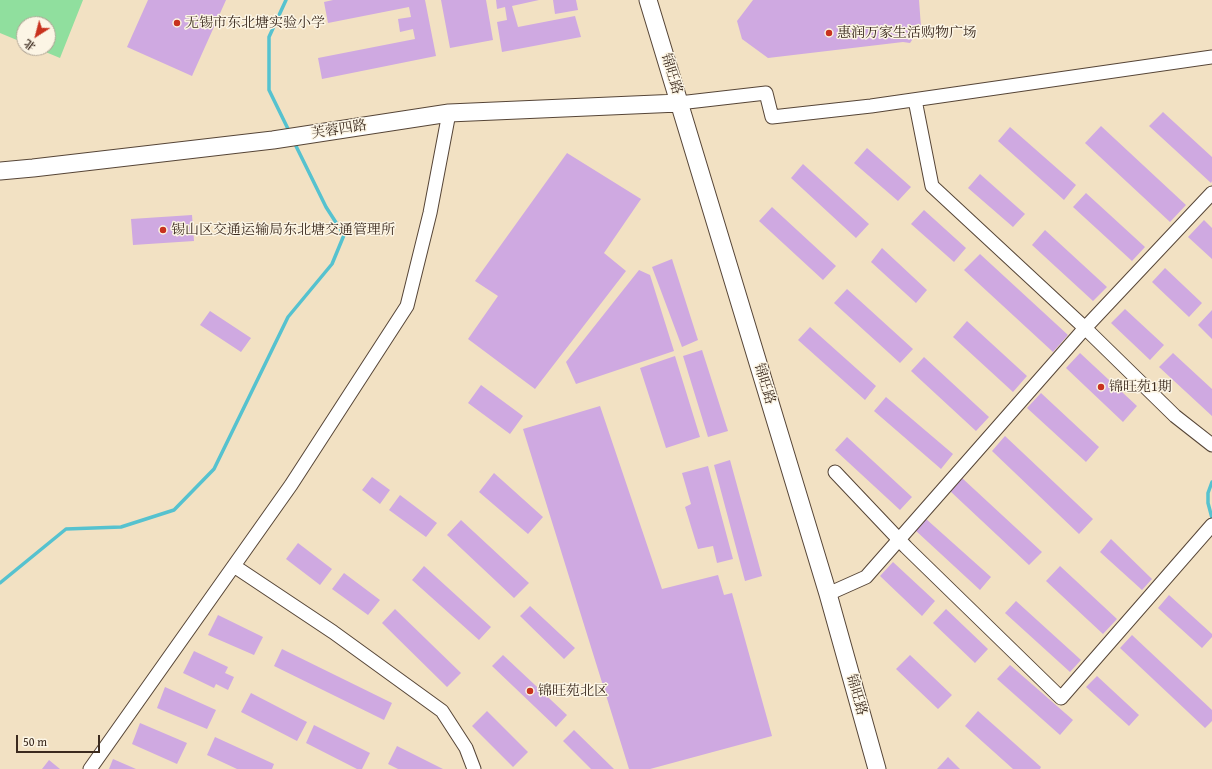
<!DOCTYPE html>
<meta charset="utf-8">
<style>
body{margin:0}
#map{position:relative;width:1212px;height:769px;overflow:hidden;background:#f2e1c3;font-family:"Gentium Book Plus","Noto Serif SC",serif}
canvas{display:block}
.north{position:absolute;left:16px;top:16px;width:40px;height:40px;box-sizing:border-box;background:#fcf5e5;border:1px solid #afa495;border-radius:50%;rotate:216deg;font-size:11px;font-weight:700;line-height:16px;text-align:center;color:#3b2a1e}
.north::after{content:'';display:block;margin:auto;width:14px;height:18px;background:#c8321e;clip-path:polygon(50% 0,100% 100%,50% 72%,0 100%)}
.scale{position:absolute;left:16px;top:735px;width:84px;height:18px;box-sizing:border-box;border:2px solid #3b2a1e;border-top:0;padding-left:5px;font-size:12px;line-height:14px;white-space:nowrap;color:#3b2a1e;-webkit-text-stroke:3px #fcf5e5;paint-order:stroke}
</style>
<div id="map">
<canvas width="1212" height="769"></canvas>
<div class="north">北</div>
<div class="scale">50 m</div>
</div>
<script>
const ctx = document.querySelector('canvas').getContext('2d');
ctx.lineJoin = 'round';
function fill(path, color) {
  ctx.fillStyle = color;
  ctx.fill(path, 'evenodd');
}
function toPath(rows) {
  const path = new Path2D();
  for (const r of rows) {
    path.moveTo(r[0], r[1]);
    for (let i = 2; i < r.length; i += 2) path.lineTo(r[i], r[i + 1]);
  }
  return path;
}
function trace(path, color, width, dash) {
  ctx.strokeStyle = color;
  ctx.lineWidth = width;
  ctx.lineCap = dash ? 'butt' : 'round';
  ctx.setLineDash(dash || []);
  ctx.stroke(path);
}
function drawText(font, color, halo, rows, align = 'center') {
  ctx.font = font + ' "Gentium Book Plus","Noto Serif SC",serif';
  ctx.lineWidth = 3;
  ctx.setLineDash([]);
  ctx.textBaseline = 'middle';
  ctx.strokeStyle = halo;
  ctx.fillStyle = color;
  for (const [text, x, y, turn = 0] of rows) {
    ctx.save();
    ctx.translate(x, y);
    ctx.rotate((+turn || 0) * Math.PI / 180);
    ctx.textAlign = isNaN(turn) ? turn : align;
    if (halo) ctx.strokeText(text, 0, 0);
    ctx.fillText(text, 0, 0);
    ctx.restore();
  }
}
fill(toPath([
 [0,0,83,0,60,58,36,48,48,48,48,24,24,24,24,43,0,33]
]), '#90df9e');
trace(toPath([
 [286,0,269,37,269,90,290,133],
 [1212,482,1208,493,1208,503,1212,518],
 [0,583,66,529,121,527,174,510,214,469,288,317,332,264,344,235,326,207,294,142]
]), '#56c2cf', 3.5);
fill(toPath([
 [148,0,226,0,192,76,127,47],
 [333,0,425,0,436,56,322,79,318,58,415,39,413,29,400,32,398,19,411,17,409,7,328,23,324,2],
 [441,0,486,0,493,40,450,48],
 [496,0,539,0,512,6,518,27,575,16,581,37,502,52,497,22,507,20,505,7,497,9],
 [553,0,576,0,578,10,555,14],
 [753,0,919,0,921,27,910,43,903,42,768,58,742,39,737,21],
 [1163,112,1212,157,1212,181,1211,183,1149,126],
 [1101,126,1186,205,1170,222,1085,143],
 [1010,127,1076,185,1064,200,998,141],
 [867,148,911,187,898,201,854,163],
 [567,153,641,199,604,253,626,271,535,389,468,339,498,296,475,281],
 [803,164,869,224,856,238,791,178],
 [980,174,1025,214,1013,227,968,188],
 [1086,193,1145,247,1132,261,1073,207],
 [772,207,836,266,823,280,759,221],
 [924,210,966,248,954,262,911,224],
 [192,215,194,241,133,245,131,219],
 [1204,220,1212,228,1212,259,1188,237],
 [1045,230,1107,287,1093,301,1032,245],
 [882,248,927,290,916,303,871,262],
 [980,254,1068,335,1053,352,964,270],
 [672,259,698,340,682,347,652,267],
 [1165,268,1202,303,1189,317,1152,282],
 [639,270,650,275,674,351,576,384,566,362],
 [847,289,913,349,900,363,834,303],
 [1125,309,1164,345,1150,360,1111,323],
 [1212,310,1212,339,1198,325],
 [210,311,251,338,241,352,200,325],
 [967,321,1027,376,1013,392,953,337],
 [810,327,876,386,865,400,798,340],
 [702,350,728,431,708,437,683,356],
 [1080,353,1137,406,1123,422,1066,368],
 [1173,353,1212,389,1212,416,1159,367],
 [675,356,700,437,666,448,640,368],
 [924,357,989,417,976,431,911,371],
 [481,385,523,416,510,434,468,403],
 [1041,393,1099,447,1086,462,1027,408],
 [886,397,953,454,941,469,874,411],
 [600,406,662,589,718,575,724,595,732,593,772,736,650,769,629,769,523,429],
 [1005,436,1093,519,1079,534,992,451],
 [847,437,912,497,900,510,835,450],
 [730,460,762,576,745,581,714,465],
 [708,466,733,559,717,563,713,546,698,549,685,507,691,504,682,473],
 [494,473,543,517,528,534,479,492],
 [372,477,390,490,380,504,362,490],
 [962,478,1042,552,1029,565,950,491],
 [400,495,437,523,426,537,389,510],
 [925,518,991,577,980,590,915,530],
 [461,520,529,583,514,598,447,535],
 [1111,539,1152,579,1142,590,1100,552],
 [298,543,332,569,320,585,286,559],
 [893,562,935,601,922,616,880,576],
 [424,566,491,627,479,640,412,580],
 [1060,566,1117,619,1103,634,1046,581],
 [344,573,380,600,368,615,332,589],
 [1169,595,1212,634,1212,637,1202,648,1158,608],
 [1016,601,1081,660,1070,672,1005,613],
 [530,606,575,648,564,659,520,616],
 [395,609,461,673,447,687,382,623],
 [946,609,988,649,975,663,933,623],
 [218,615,263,637,254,655,208,635],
 [1132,635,1212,710,1212,721,1205,728,1120,648],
 [282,649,392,703,384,720,274,666],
 [194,651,228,667,225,673,234,677,228,690,216,684,214,688,183,673],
 [503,655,567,715,556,727,492,666],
 [910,655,952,695,938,709,896,669],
 [1010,665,1073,720,1060,735,997,679],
 [1097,676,1139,715,1129,726,1086,687],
 [165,687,216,710,207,729,157,708],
 [251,693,307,722,297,741,241,712],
 [487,711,528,752,513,767,472,726],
 [978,711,1041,767,1040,769,1013,769,965,726],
 [140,723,187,743,177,764,132,744],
 [314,725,370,753,362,769,357,769,306,743],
 [574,730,614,769,591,769,563,741],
 [215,737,274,764,272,769,237,769,207,755],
 [397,746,443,769,398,769,388,764],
 [948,757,960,769,937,769],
 [113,759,136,769,109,769],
 [49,760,60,769,42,769]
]), '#cfa9e1');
const minor = toPath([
 [915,100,932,186,1085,328,1175,416,1212,445],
 [679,103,766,93,772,117,871,106,1212,57],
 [835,472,906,547,1061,698,1212,525],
 [234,566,333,632,442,711,466,748,474,769],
 [828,594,866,577,1085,328,1212,193],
 [90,769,291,485,407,306,430,213,449,113]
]);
const tertiary = toPath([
 [648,0,828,594,877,769],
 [0,171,33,168,273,140,449,113,679,103]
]);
trace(minor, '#564537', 15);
trace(tertiary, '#564537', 19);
trace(minor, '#fff', 13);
trace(tertiary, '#fff', 17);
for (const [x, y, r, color] of [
 [177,23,4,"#c8321e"],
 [829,33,4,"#c8321e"],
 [163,230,4,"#c8321e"],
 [1101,387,4,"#c8321e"],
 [530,691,4,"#c8321e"]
]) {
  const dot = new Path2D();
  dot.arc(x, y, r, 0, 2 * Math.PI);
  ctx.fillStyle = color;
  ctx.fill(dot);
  trace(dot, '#fcf5e5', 1.5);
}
drawText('14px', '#3b2a1e', '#fcf5e5', [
 ["无锡市东北塘实验小学",185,23],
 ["惠润万家生活购物广场",837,33],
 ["锡山区交通运输局东北塘交通管理所",171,230],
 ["锦旺苑1期",1109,387],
 ["锦旺苑北区",538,691]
], 'left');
drawText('14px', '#3b2a1e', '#fcf5e5', [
 ["锦旺路",671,74,73],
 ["芙蓉四路",339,130,-9],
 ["锦旺路",764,384,73],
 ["锦旺路",856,695,74]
]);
</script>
